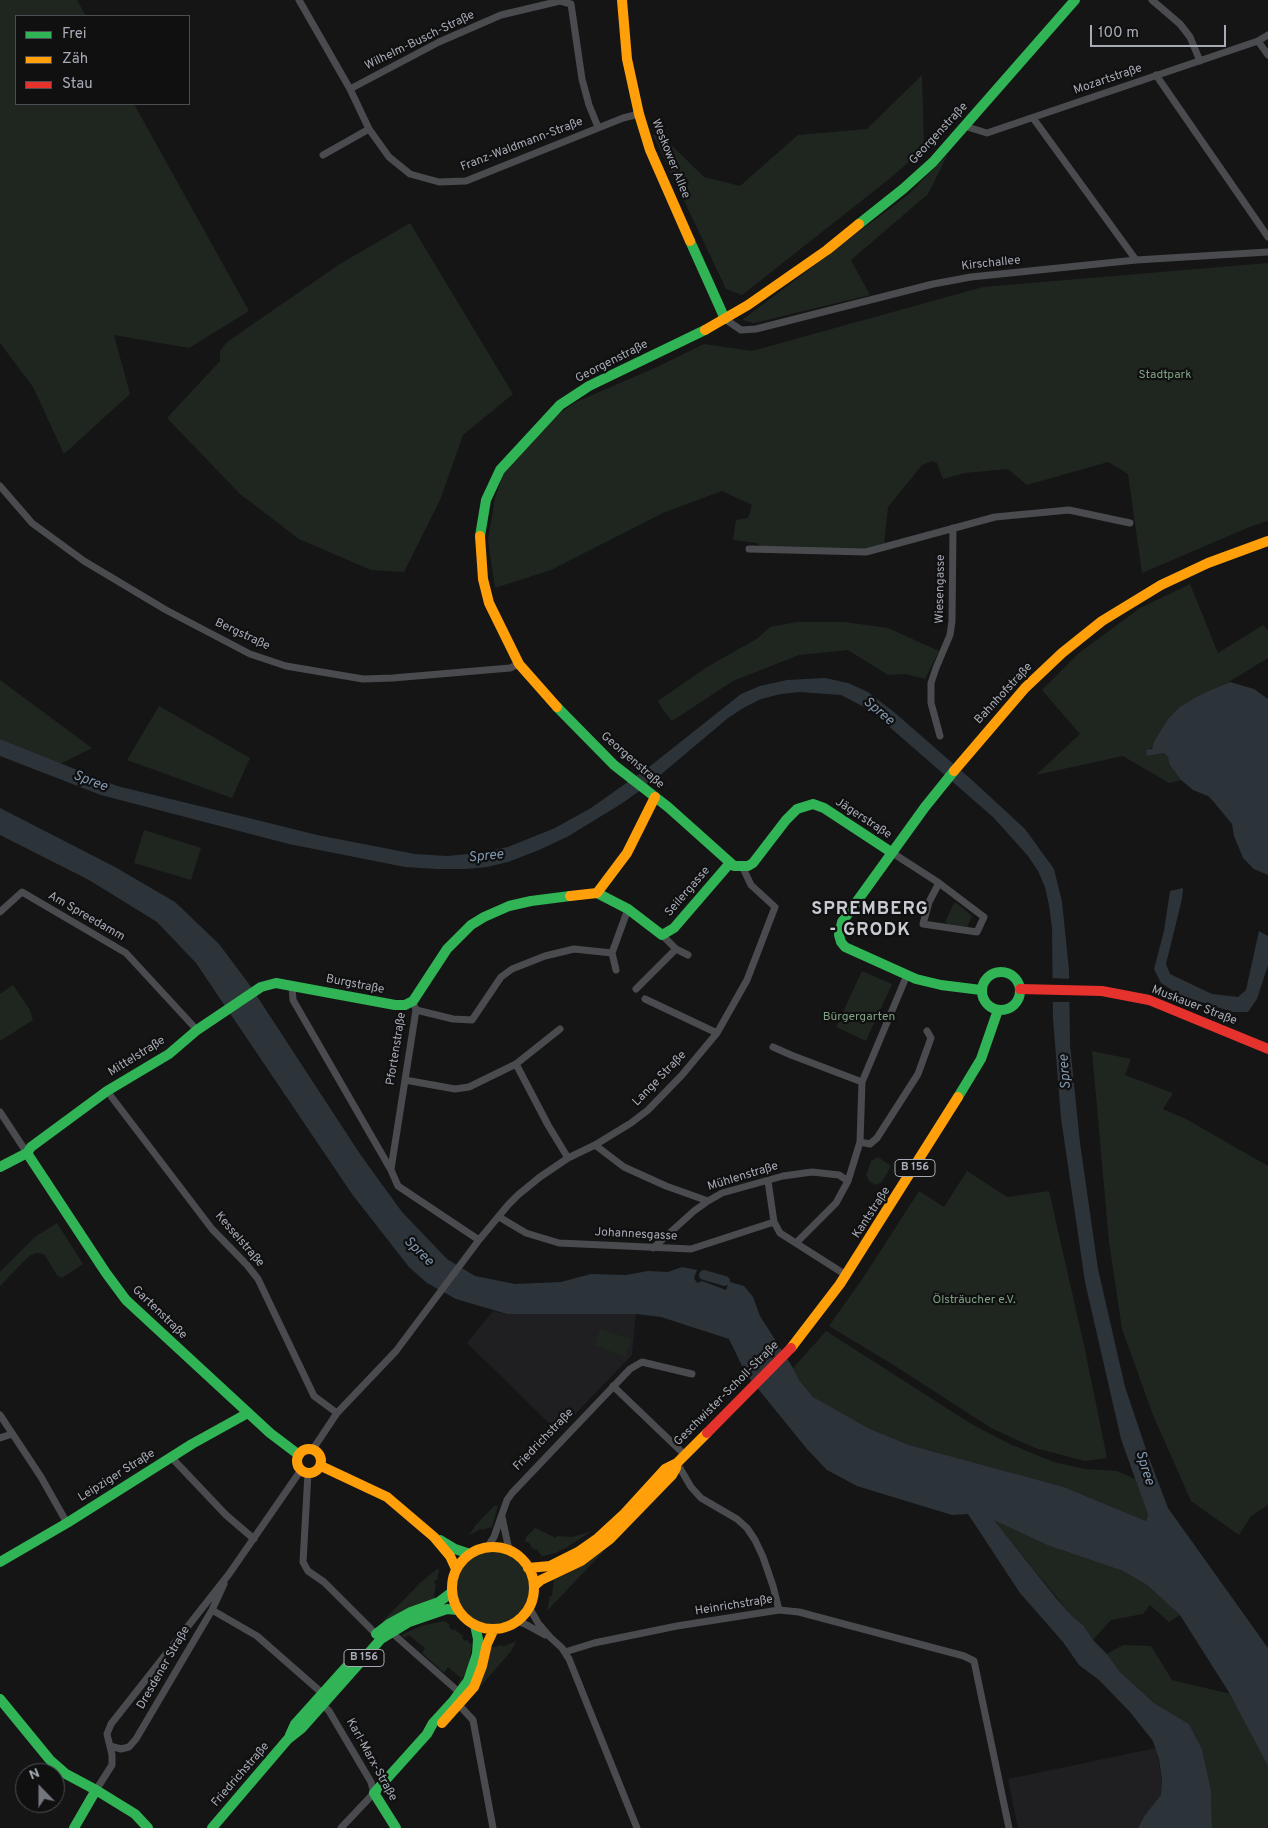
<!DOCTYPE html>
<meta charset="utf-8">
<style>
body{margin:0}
#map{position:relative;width:1268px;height:1828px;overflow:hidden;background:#151516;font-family:Overpass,sans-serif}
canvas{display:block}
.legend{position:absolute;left:15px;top:15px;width:175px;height:90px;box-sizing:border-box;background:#101011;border:1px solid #4c4e53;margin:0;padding:6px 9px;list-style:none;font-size:15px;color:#a7abb6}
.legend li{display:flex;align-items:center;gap:10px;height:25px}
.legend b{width:25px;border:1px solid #4c4e53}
.north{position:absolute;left:15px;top:1763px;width:50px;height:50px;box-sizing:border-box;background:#101011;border:1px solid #4c4e53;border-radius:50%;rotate:338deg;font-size:14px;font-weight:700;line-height:20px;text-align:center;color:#a7abb6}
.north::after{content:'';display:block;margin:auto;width:18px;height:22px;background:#74767e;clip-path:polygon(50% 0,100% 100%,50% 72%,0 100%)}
.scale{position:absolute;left:1090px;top:25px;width:136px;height:22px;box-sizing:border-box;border:2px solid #a7abb6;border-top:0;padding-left:6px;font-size:15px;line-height:18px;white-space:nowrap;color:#a7abb6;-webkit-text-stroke:4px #101011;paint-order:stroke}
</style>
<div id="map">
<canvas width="1268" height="1828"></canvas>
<ul class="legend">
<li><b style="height:6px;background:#30b455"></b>Frei</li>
<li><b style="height:6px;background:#ff9f0a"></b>Zäh</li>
<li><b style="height:6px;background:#e5322d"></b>Stau</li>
</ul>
<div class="north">N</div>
<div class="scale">100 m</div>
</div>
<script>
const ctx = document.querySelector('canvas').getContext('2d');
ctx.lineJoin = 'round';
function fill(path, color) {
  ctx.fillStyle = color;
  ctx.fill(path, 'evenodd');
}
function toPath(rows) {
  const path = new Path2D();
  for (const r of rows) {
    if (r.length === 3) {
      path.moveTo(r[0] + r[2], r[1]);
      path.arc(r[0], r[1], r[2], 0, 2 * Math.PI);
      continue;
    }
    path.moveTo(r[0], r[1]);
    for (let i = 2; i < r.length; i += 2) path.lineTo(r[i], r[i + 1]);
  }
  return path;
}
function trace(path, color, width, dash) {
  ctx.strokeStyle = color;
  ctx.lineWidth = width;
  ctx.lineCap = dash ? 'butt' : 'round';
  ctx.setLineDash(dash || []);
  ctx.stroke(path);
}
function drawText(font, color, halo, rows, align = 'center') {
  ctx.font = font + ' Overpass,sans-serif';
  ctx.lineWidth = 4.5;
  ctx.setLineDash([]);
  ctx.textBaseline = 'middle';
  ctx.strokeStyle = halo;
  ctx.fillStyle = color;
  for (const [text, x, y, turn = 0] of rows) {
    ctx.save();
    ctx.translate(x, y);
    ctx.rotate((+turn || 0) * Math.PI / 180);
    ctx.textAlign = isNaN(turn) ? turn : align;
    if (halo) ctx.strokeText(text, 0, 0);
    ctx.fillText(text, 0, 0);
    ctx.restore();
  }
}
fill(toPath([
 [493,1311,507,1314,636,1314,632,1355,558,1432,467,1343],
 [1156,1748,1162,1780,1161,1795,1145,1815,1138,1828,1018,1828,1008,1779]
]), '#1f1f21');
fill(toPath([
 [0,0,77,0,86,16,16,16,16,104,134,104,249,311,189,348,114,335,130,394,64,454,33,387,0,343],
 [922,75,924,149,888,180,742,295,726,289,653,135,662,136,704,177,740,186,798,135,867,129],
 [948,154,928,194,851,260,870,295,754,323,742,320,909,194],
 [410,223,513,394,463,435,440,500,404,572,371,570,299,539,240,494,167,418,220,361,220,351,227,342,340,264],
 [1268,263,1268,521,1252,526,1142,573,1128,474,1108,462,1027,485,1008,469,965,473,943,479,937,463,932,461,922,465,888,507,884,545,866,551,761,547,757,543,733,540,736,520,748,518,752,505,722,491,665,512,551,570,495,588,488,540,495,498,503,474,551,419,574,403,657,367,704,344,752,351,983,287],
 [1190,584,1218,653,1263,625,1268,630,1268,658,1168,719,1147,756,1164,753,1168,757,1169,764,1181,780,1169,783,1123,756,1036,775,1080,734,1042,690,1079,653,1140,608],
 [796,622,844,622,888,628,939,651,925,679,906,674,888,675,848,650,799,655,733,681,672,721,663,710,658,701,707,667,758,638,770,627],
 [0,680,92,748,60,764,0,739],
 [159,706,250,758,232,798,127,760],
 [144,830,201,848,191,880,134,863],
 [954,903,956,903,972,916,967,927,948,924,945,922],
 [862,971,892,984,866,1041,836,1027],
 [13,985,30,1010,33,1020,0,1041,0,994],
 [1092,1051,1131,1059,1125,1075,1173,1093,1163,1109,1186,1119,1268,1166,1268,1505,1251,1516,1239,1535,1191,1501,1153,1415,1122,1329,1109,1242],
 [878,1157,891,1166,882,1182,875,1185,869,1181,866,1175,871,1161],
 [967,1171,1007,1197,1049,1191,1084,1345,1107,1458,1085,1461,1035,1448,991,1428,892,1364,829,1326,863,1278,919,1191,944,1207],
 [57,1223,83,1264,62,1278,57,1275,44,1254,36,1253,29,1256,0,1286,0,1272,35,1237],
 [600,1329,631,1339,625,1357,595,1345],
 [826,1331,973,1425,1012,1445,1054,1462,1085,1469,1117,1471,1135,1479,1148,1515,1146,1521,1064,1487,909,1445,868,1428,829,1407,813,1397,799,1380,793,1368],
 [494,1506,498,1506,492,1527,482,1530,481,1529,469,1535,476,1525],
 [993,1519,1047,1545,1123,1571,1147,1585,1180,1615,1169,1622,1150,1605,1143,1614,1111,1620,1093,1640,1084,1626,1072,1616],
 [535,1528,556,1538,557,1536,572,1537,592,1531,567,1547,556,1553,542,1556,536,1549,535,1550,530,1546,531,1545,528,1542,525,1542,526,1537],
 [602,1551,603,1552,547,1611,550,1596,552,1596,554,1578],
 [493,1588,36],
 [437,1569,439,1569,437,1580,435,1580,434,1584,436,1585,434,1595,435,1599,383,1623,383,1621,421,1582],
 [444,1621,450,1625,449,1627,452,1630,454,1629,463,1636,462,1638,465,1641,467,1640,472,1645,468,1668,459,1685,458,1684,461,1678,448,1667,444,1673,422,1653,425,1648,409,1635,405,1638,401,1635,421,1626],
 [516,1641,512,1650,473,1695,489,1648,502,1645,503,1647],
 [1123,1645,1151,1646,1172,1680,1231,1694,1268,1766,1268,1828,1212,1828,1211,1790,1202,1749,1189,1724,1154,1703,1120,1672,1107,1654]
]), '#1f2620');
fill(toPath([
 [825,678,848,683,868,692,895,713,973,781,1025,829,1054,869,1062,902,1069,970,1070,1045,1080,1143,1098,1269,1125,1387,1149,1458,1168,1508,1268,1648,1268,1766,1230,1694,1180,1615,1147,1585,1123,1571,1047,1545,994,1520,1056,1598,1072,1616,1084,1626,1093,1640,1107,1654,1120,1672,1154,1703,1189,1724,1202,1749,1211,1790,1212,1828,1138,1828,1145,1815,1161,1795,1162,1780,1159,1759,1153,1741,1130,1712,1099,1680,1079,1665,1063,1642,1020,1593,968,1514,952,1515,857,1486,827,1470,807,1449,746,1374,729,1339,661,1317,636,1314,507,1314,456,1299,427,1283,409,1267,352,1194,196,963,157,922,89,880,0,835,0,808,115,867,175,902,219,944,249,984,360,1154,402,1212,447,1259,475,1276,515,1284,561,1282,591,1274,626,1275,648,1271,668,1272,682,1267,697,1270,694,1278,697,1283,702,1281,726,1290,728,1285,725,1282,726,1281,744,1286,753,1297,760,1316,793,1368,799,1380,813,1397,868,1428,909,1445,1064,1487,1146,1521,1148,1515,1121,1439,1085,1282,1061,1118,1053,1019,1052,928,1049,905,1045,887,1038,871,1028,856,993,817,870,710,841,695,800,692,781,694,761,699,745,707,728,718,652,782,621,804,567,837,539,850,508,862,487,867,466,869,437,869,405,867,289,844,101,795,0,756,0,739,117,786,257,820,317,835,415,854,447,856,478,853,508,847,555,828,591,808,649,767,741,694,760,686,787,680],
 [1230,682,1254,689,1268,699,1268,875,1254,869,1243,858,1234,836,1232,824,1213,801,1208,796,1193,790,1181,780,1169,764,1168,757,1164,753,1147,756,1146,750,1152,749,1154,742,1168,719,1180,707,1200,695],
 [1183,888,1182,899,1166,964,1170,974,1212,994,1238,997,1246,990,1259,931,1268,936,1268,965,1257,999,1248,1012,1233,1012,1181,996,1161,983,1154,969,1164,931,1170,891]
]), '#2c343a');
fill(toPath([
 [1050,978,1072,979,1072,1002,1050,1002]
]), '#151516');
trace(toPath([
 [704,1275,725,1281]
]), '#2c343a', 10);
trace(toPath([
 [299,0,350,89,369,129,389,157,410,174,439,182,466,181,623,118,639,114],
 [1152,0,1180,24,1190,37,1200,61],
 [1258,41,1268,55],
 [1156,75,1268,237],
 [350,89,439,42,501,15,560,1,571,4,582,79,589,105,598,127],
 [1033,118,1136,260],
 [964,126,987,133,1258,41,1268,35],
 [323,155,369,129],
 [725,319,741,330,756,329,933,284,971,277,1136,260,1268,252],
 [0,486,32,523,84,561,166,610,250,654,286,666,363,679,393,678,510,668,519,664],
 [749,549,866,552,995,517,1069,510,1130,523],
 [940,736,931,703,931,683,936,668,950,635,952,621,953,528],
 [891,852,939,883,984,917,977,932,923,924,929,902,939,883],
 [0,912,22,892,126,953,197,1030],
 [662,935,676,949,688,955],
 [616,970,612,953,628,909],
 [292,986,293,1000,391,1170,398,1186,479,1240],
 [636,989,676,949],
 [645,999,717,1033],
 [416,1010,453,1019,472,1020,501,977,512,969,545,956,574,949,612,953],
 [773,1047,791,1055,862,1082],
 [516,1064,548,1125,568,1158],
 [405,1080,455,1089,469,1087,516,1064,560,1029],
 [107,1091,212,1229,247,1265,258,1279,314,1396,337,1413],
 [0,1112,27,1153],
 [860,1142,870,1144,877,1138,918,1074,931,1038,927,1031],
 [595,1145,624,1167,666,1186,708,1201,722,1193,783,1176,812,1172,839,1175,848,1181],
 [391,1169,416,1010,415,1007],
 [768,1181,774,1222,780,1233,846,1275],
 [499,1217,526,1233,559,1243,691,1249,774,1222],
 [796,1243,836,1203,848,1181,860,1142,862,1082,907,975],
 [653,1248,694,1211,708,1201],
 [613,1386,685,1455],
 [0,1415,41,1477,67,1523],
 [0,1438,12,1434],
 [313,1449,337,1413,396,1351,479,1240,508,1205,518,1195,540,1177,568,1158,595,1145,631,1123,648,1110,682,1075,717,1033,747,980,775,907,751,885,743,868],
 [171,1457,226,1515,254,1539],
 [677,1463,691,1487,701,1498,737,1519,747,1528,755,1540,763,1557,773,1586,779,1610],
 [308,1473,303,1562,308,1571,324,1582,376,1634],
 [502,1517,509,1550],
 [487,1548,494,1537,507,1500,512,1493,630,1369,642,1362,692,1374],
 [529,1607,538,1623,550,1637,562,1648,569,1659,637,1828],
 [212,1610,257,1636,322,1693],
 [516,1621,525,1624,545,1635],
 [391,1632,460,1693],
 [565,1652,594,1643,677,1626,779,1610,799,1612,964,1656,974,1661,1009,1828],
 [323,1705,329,1711,371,1782,374,1793,341,1828],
 [459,1705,473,1720,493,1828],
 [110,1746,121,1749,129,1747,136,1739,212,1610,224,1584],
 [96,1790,112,1765,112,1755,107,1734,111,1724,229,1574,301,1470]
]), '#4a4b4e', 7);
trace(toPath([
 [859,224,903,189,933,162,1075,0],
 [690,241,725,319],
 [480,536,486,500,500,470,560,405,589,386,705,330],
 [557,707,614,765,668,807,734,866,748,866,753,863,786,820,797,809,813,804,824,808,891,852],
 [954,771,925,807,842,922,839,935,841,942,845,947,916,979,941,985,981,990],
 [597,893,628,909,662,935,674,928,730,863],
 [1001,991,19],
 [958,1097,981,1059,998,1010],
 [27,1153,106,1273,126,1300,270,1433,299,1455],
 [0,1167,27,1153,31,1147,107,1091,169,1054,197,1030,261,987,276,983,395,1005,405,1005,413,1001,447,949,471,925,484,917,509,906,531,901,570,896],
 [440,1540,455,1549,470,1554],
 [0,1562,67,1523,192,1444,248,1413],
 [376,1634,389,1624,411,1612,439,1602,452,1592],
 [0,1699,50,1760,66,1774,96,1790],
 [290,1735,295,1724,348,1665],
 [74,1828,96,1790,135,1814,148,1828],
 [212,1828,288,1739,302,1728,381,1639,409,1622,447,1609,458,1610],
 [396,1828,374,1793,427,1734,433,1723,454,1700,468,1681,477,1654,478,1639,475,1625]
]), '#30b455', 10);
trace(toPath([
 [622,0,627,59,639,114,650,150,690,241],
 [705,330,748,305,827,250,859,224],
 [480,536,483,579,489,603,519,664,557,707],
 [954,771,1025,688,1062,653,1102,621,1161,585,1208,563,1268,541],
 [570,896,597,893,627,853,655,797],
 [791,1348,840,1284,958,1097],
 [309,1461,12],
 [321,1466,387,1497,434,1537,450,1556,456,1569],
 [493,1588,41],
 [528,1568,550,1566,578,1552,598,1538,623,1515,665,1469,677,1463,707,1433],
 [534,1586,541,1580,581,1561,610,1539,672,1475,676,1468,676,1464],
 [442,1723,474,1687,482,1666,487,1644,494,1629]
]), '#ff9f0a', 10);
trace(toPath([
 [1020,989,1102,991,1149,1000,1268,1049],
 [707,1433,791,1348]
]), '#e5322d', 10);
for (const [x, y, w] of [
 [915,1168,40],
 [364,1658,40]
]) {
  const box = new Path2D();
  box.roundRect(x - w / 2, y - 8.5, w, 17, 4);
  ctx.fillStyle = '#101011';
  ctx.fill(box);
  trace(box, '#a7abb6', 1);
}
drawText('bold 11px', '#a7abb6', null, [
 ["B 156",915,1168],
 ["B 156",364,1658]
]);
drawText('12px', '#a7abb6', '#101011', [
 ["Wilhelm-Busch-Straße",420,41,-26],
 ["Mozartstraße",1108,80,-19],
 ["Georgenstraße",939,134,-47],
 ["Franz-Waldmann-Straße",522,145,-21],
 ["Weskower Allee",670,159,68],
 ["Kirschallee",991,264,-6],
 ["Georgenstraße",612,362,-27],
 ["Wiesengasse",941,589,-89],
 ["Bergstraße",242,635,25],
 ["Bahnhofstraße",1004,694,-47],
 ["Georgenstraße",632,761,41],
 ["Jägerstraße",863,819,33],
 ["Seilergasse",688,892,-49],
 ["Am Spreedamm",86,917,30],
 ["Burgstraße",355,985,11],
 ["Muskauer Straße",1194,1006,21],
 ["Pfortenstraße",397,1049,-81],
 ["Mittelstraße",137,1057,-32],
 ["Lange Straße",660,1079,-46],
 ["Mühlenstraße",743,1177,-17],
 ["Kantstraße",872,1213,-57],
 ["Johannesgasse",636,1235,3],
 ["Kesselstraße",239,1240,49],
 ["Gartenstraße",159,1313,44],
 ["Geschwister-Scholl-Straße",727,1394,-45],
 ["Friedrichstraße",544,1440,-46],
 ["Leipziger Straße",117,1476,-32],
 ["Heinrichstraße",734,1606,-9],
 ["Dresdener Straße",164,1668,-60],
 ["Karl-Marx-Straße",371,1760,61],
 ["Friedrichstraße",241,1775,-49]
]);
drawText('12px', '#7fa082', '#101011', [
 ["Stadtpark",1165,376],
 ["Bürgergarten",859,1018],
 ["Ölsträucher e.V.",974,1301]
]);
drawText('italic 14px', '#8098af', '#101011', [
 ["Spree",878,712,40],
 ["Spree",90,782,21],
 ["Spree",486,857,-6],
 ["Spree",1066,1072,-94],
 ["Spree",418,1252,44],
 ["Spree",1144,1468,73]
]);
ctx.letterSpacing = '1px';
drawText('bold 18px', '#c8cad2', '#101011', [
 ["SPREMBERG",870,910],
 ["- GRODK",870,931]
]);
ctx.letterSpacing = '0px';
</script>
